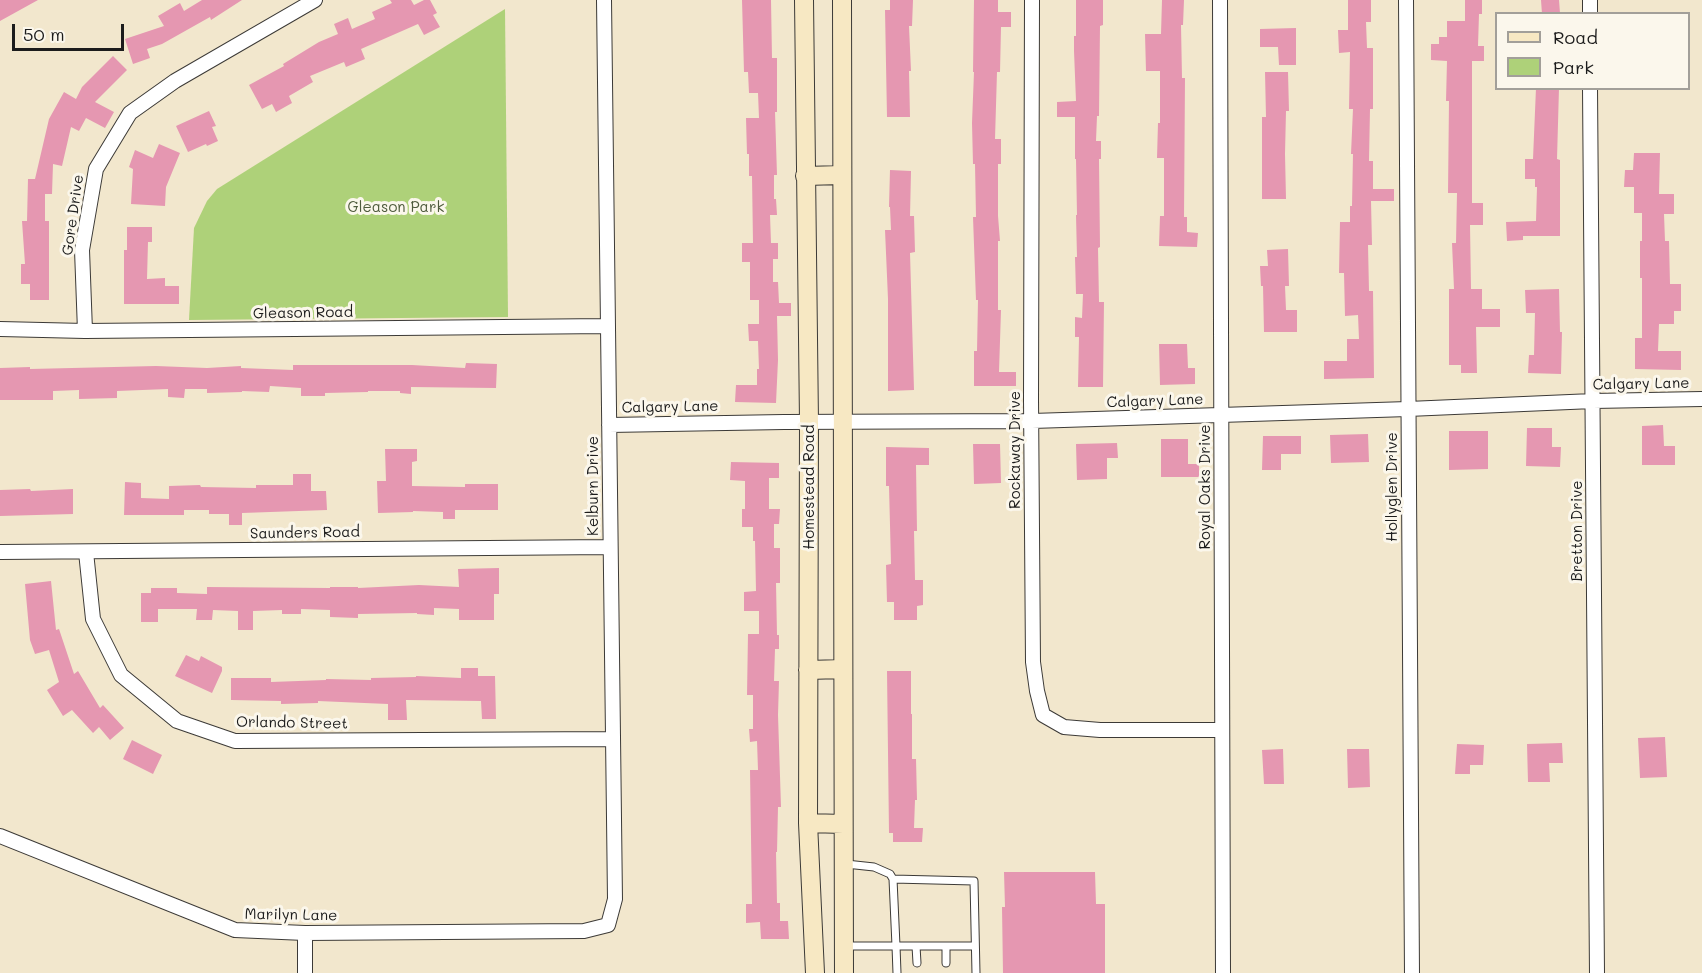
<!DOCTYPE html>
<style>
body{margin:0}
#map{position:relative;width:1702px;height:973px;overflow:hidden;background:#f2e7cd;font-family:Mali,sans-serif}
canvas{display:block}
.legend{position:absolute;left:1495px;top:12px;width:195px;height:78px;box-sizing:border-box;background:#fbf7ec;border:2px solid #a29f99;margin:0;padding:8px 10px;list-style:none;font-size:18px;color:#1c1c1c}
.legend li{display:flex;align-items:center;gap:12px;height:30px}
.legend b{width:30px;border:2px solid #a29f99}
.scale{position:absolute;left:12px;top:24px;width:112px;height:27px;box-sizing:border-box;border:3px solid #1c1c1c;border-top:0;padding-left:8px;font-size:18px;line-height:21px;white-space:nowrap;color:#1c1c1c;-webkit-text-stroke:4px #fbf7ec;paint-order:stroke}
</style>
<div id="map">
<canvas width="1702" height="973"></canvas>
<ul class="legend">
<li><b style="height:8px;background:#f7e8c3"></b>Road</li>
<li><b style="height:16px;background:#aed179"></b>Park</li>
</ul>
<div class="scale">50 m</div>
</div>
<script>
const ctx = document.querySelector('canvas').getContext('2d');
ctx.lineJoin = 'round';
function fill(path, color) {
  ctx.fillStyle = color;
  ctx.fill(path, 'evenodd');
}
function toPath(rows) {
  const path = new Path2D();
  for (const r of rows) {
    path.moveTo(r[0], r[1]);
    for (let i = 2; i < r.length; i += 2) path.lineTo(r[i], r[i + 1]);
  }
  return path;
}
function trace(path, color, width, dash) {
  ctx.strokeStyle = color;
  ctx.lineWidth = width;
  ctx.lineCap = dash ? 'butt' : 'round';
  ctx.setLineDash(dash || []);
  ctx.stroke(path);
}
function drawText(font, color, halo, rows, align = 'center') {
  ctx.font = font + ' Mali,sans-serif';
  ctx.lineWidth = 6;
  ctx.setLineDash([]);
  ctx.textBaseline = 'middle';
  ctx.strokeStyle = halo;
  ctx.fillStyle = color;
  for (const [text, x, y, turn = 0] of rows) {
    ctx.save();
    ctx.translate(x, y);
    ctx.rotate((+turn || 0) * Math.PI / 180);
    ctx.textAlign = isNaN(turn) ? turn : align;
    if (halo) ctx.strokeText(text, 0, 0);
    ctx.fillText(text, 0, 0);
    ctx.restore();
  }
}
fill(toPath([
 [505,9,508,317,189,320,194,228,207,201,217,189]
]), '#aed179');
fill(toPath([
 [0,0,38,0,0,21],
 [202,0,242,0,211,20,210,17,162,44,147,49,150,58,133,64,125,39,164,26,158,16,180,3,184,11],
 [390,0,411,0,414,5,424,0,430,0,437,13,433,15,440,27,424,35,418,24,361,49,365,59,346,67,344,62,310,76,313,82,289,96,292,103,276,112,272,104,262,109,249,85,284,66,283,64,319,42,338,34,334,24,348,18,352,29,375,19,372,12,392,3],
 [742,0,771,0,772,58,777,58,777,112,775,112,777,175,774,175,774,199,776,199,777,215,770,215,771,243,778,243,778,259,773,259,773,282,778,282,779,303,791,303,791,316,777,316,778,360,776,403,735,402,736,385,757,385,757,369,759,369,758,341,749,341,748,324,759,324,759,300,750,300,750,262,742,262,742,243,753,243,752,176,749,176,749,154,747,154,746,118,759,118,758,93,749,93,748,72,744,72],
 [890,0,913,0,912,26,909,26,911,71,909,71,910,117,887,117,885,10,890,10],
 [974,0,998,0,998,12,1011,12,1011,27,1001,27,1000,72,997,72,995,139,1001,139,1001,164,998,164,998,216,1000,241,998,241,998,310,1001,310,999,372,1016,372,1016,386,974,386,974,351,977,351,978,300,976,300,973,217,976,217,975,164,973,164,972,123,974,72,973,72],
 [1076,0,1103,0,1103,25,1100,26,1099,116,1097,116,1096,141,1101,141,1101,159,1099,159,1100,247,1098,248,1099,302,1104,302,1103,387,1078,387,1079,337,1075,337,1075,317,1082,318,1083,294,1076,294,1075,257,1077,257,1076,215,1077,215,1076,159,1075,159,1075,117,1057,117,1057,102,1076,101,1074,51,1074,36,1076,36],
 [1162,0,1184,0,1183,25,1181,25,1182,78,1185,78,1184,217,1187,217,1187,232,1198,233,1197,247,1159,246,1160,216,1164,216,1164,158,1157,158,1158,123,1160,123,1160,71,1146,71,1145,34,1161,34],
 [1348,0,1371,0,1371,22,1366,22,1367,48,1373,48,1373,109,1370,109,1369,161,1373,161,1373,189,1394,189,1394,201,1371,201,1372,245,1368,245,1369,291,1373,291,1374,378,1324,379,1324,361,1347,361,1347,339,1359,339,1358,315,1345,316,1344,273,1339,273,1340,222,1350,222,1350,206,1352,206,1353,154,1351,154,1353,109,1349,109,1350,52,1339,53,1338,30,1348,30],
 [1465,0,1482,0,1482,14,1479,14,1478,46,1484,46,1484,61,1472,61,1472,203,1483,203,1483,225,1470,225,1471,289,1482,289,1482,309,1500,309,1500,327,1476,327,1477,373,1461,373,1461,365,1449,365,1449,289,1454,289,1452,243,1456,243,1457,193,1448,193,1449,101,1446,101,1447,61,1431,60,1431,44,1439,44,1439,37,1447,37,1447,21,1465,21],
 [1541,0,1559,0,1560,13,1542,14],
 [1296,28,1296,65,1279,65,1278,47,1260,47,1260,29],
 [113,56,127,70,95,102,114,112,105,128,86,118,79,131,71,127,62,166,53,164,52,194,45,194,45,221,49,221,49,300,30,300,30,284,21,284,21,264,25,264,22,221,27,221,28,179,35,179,49,119,64,92,76,99,82,87],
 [1265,72,1288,72,1289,111,1286,111,1285,154,1286,199,1262,199,1262,117,1266,117],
 [1536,88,1559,88,1557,159,1560,160,1560,236,1523,236,1523,240,1507,241,1506,222,1536,221,1537,187,1535,187,1535,179,1525,179,1525,159,1533,159],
 [209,111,216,126,212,127,218,141,207,146,206,144,188,152,176,126],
 [159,144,180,153,166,187,165,206,131,204,133,169,129,167,135,150,153,158],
 [1634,153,1660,153,1659,194,1674,194,1674,214,1664,214,1665,241,1669,241,1670,284,1681,284,1681,311,1674,311,1674,324,1659,324,1658,351,1681,351,1681,370,1635,369,1635,338,1642,338,1642,278,1640,278,1640,241,1642,241,1642,213,1634,213,1634,187,1624,187,1625,170,1633,170],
 [890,170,911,171,910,216,914,216,915,252,910,253,914,390,888,391,888,299,885,230,891,230,890,207,889,207],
 [127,227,152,227,152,242,148,242,147,279,165,278,165,286,179,286,179,304,124,304,124,250,127,250],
 [1288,249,1289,286,1285,286,1286,310,1297,310,1297,332,1264,332,1263,286,1261,286,1260,266,1268,266,1267,250],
 [1559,289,1560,332,1562,332,1561,374,1528,373,1529,355,1534,355,1535,313,1526,313,1525,290],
 [1159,344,1187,344,1188,368,1195,368,1195,384,1160,385],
 [466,363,497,364,496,388,411,387,411,394,400,393,400,391,368,391,368,392,325,393,325,396,301,396,301,388,270,386,269,392,242,391,242,392,207,393,207,389,185,389,184,398,168,397,168,389,117,391,117,398,79,399,79,390,53,391,53,400,0,400,0,368,30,367,30,369,156,366,207,368,241,366,241,368,293,370,293,365,412,365,465,368],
 [1663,425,1664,446,1675,446,1675,465,1642,465,1642,426],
 [1527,428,1552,428,1552,447,1561,447,1560,467,1526,466],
 [1449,431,1488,431,1488,469,1449,470],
 [1368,434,1369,462,1331,463,1330,435],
 [1263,436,1301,436,1301,454,1281,454,1281,470,1262,470],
 [1161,439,1188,439,1188,464,1199,464,1199,477,1161,477],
 [1117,443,1118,458,1107,458,1107,479,1077,480,1076,444],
 [973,444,1000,444,1001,483,974,484],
 [886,447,929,448,929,465,916,465,917,531,914,531,915,580,923,580,923,605,917,606,917,620,894,620,894,602,887,602,886,565,891,564,889,486,886,486],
 [385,449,417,449,417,461,412,462,412,486,465,487,465,484,498,484,498,510,455,510,455,519,443,519,443,512,413,511,413,512,378,513,377,481,386,481],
 [731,462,779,463,779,478,769,478,769,509,780,509,779,524,774,524,774,548,780,548,780,583,776,583,777,635,779,635,779,649,775,649,774,681,779,681,778,715,781,807,778,807,777,852,776,852,777,903,780,903,780,921,788,921,789,939,761,939,760,922,746,923,746,904,752,904,750,770,758,770,757,741,750,742,749,729,753,729,753,695,747,695,748,634,759,634,759,611,744,611,744,592,756,591,755,541,753,541,753,527,742,527,742,509,745,509,745,481,730,480],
 [293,474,311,474,311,491,326,491,327,510,242,513,242,525,229,525,229,514,209,514,209,510,184,510,184,515,124,515,125,482,141,483,141,498,169,499,169,486,200,485,201,487,256,488,256,485,293,485],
 [30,489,31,491,73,489,73,514,0,516,0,490],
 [499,568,499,594,494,594,494,620,459,620,459,609,434,608,434,615,417,614,417,613,358,614,358,618,330,617,330,610,301,609,301,614,282,614,282,610,253,611,253,630,238,630,238,611,213,610,212,620,196,620,197,609,158,609,158,622,141,622,141,593,151,593,151,588,177,588,177,593,207,594,207,587,330,588,330,587,358,587,358,588,419,585,459,587,458,569],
 [51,581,56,630,59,629,74,674,78,671,100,708,103,705,124,728,110,740,99,727,93,733,72,710,63,716,47,690,59,682,49,650,35,654,30,640,25,584],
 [186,655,199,661,201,656,222,667,222,671,212,693,175,676],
 [461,668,478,668,478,676,495,676,496,719,482,719,481,701,406,700,407,720,388,720,388,704,318,701,318,703,281,704,281,701,231,700,231,678,271,678,271,682,326,680,326,679,371,680,371,678,416,677,416,676,461,678],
 [887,671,911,671,911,714,912,714,912,759,916,759,917,800,915,800,914,828,923,828,922,842,893,842,893,833,889,833],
 [1665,737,1667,777,1640,778,1638,738],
 [132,740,162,755,153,774,123,759],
 [1562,743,1563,763,1549,763,1550,782,1528,782,1527,744],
 [1457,744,1484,745,1483,765,1470,765,1470,774,1455,774],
 [1283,749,1284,784,1264,784,1262,750],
 [1347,749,1369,749,1370,787,1348,788],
 [1004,872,1095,872,1096,904,1105,904,1105,973,1003,973,1002,907,1005,907]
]), '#e597b1');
const service = toPath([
 [846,864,874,867,890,874,893,879,896,946,975,946],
 [893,879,974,881,976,973],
 [844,946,896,946,897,973],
 [916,946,917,963],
 [946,946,946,963]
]);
const minor = toPath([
 [1032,0,1031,399,1033,662,1037,691,1043,715,1064,727,1100,730,1222,730],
 [1220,0,1223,973],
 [1406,0,1412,973],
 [1590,0,1590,14],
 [1590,88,1597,973],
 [0,329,85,331,607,326],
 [85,331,82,250,96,169,130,113,175,81,315,0],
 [609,425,784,422,1032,421,1408,409,1593,401,1702,399],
 [0,552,610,547],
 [86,552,93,619,121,675,177,721,235,741,612,739],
 [0,836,235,930,305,933,584,931,608,925,615,899,604,0],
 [305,933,305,973]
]);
const secondary = toPath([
 [804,0,809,422,808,823,815,973],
 [842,0,844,973],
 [805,176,842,175],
 [808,670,843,669],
 [808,823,843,824]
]);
trace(service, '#3c3a37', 9);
trace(minor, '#3c3a37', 16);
trace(secondary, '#3c3a37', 20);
trace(service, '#fff', 7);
trace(minor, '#fff', 14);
trace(secondary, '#f7e8c3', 18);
drawText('15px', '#4f5b3d', '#fbf7ec', [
 ["Gleason Park",396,207]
]);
drawText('15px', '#1c1c1c', '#fbf7ec', [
 ["Gore Drive",73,215,-82],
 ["Gleason Road",303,313,-1],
 ["Calgary Lane",1641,384,-1],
 ["Calgary Lane",1155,401,-2],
 ["Calgary Lane",670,407,-1],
 ["Rockaway Drive",1015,450,-90],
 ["Kelburn Drive",593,486,-90],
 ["Homestead Road",809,487,-90],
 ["Royal Oaks Drive",1205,487,-90],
 ["Hollyglen Drive",1392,487,-90],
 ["Bretton Drive",1577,531,-90],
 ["Saunders Road",305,533,-1],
 ["Orlando Street",292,723,1],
 ["Marilyn Lane",291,915,1]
]);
</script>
